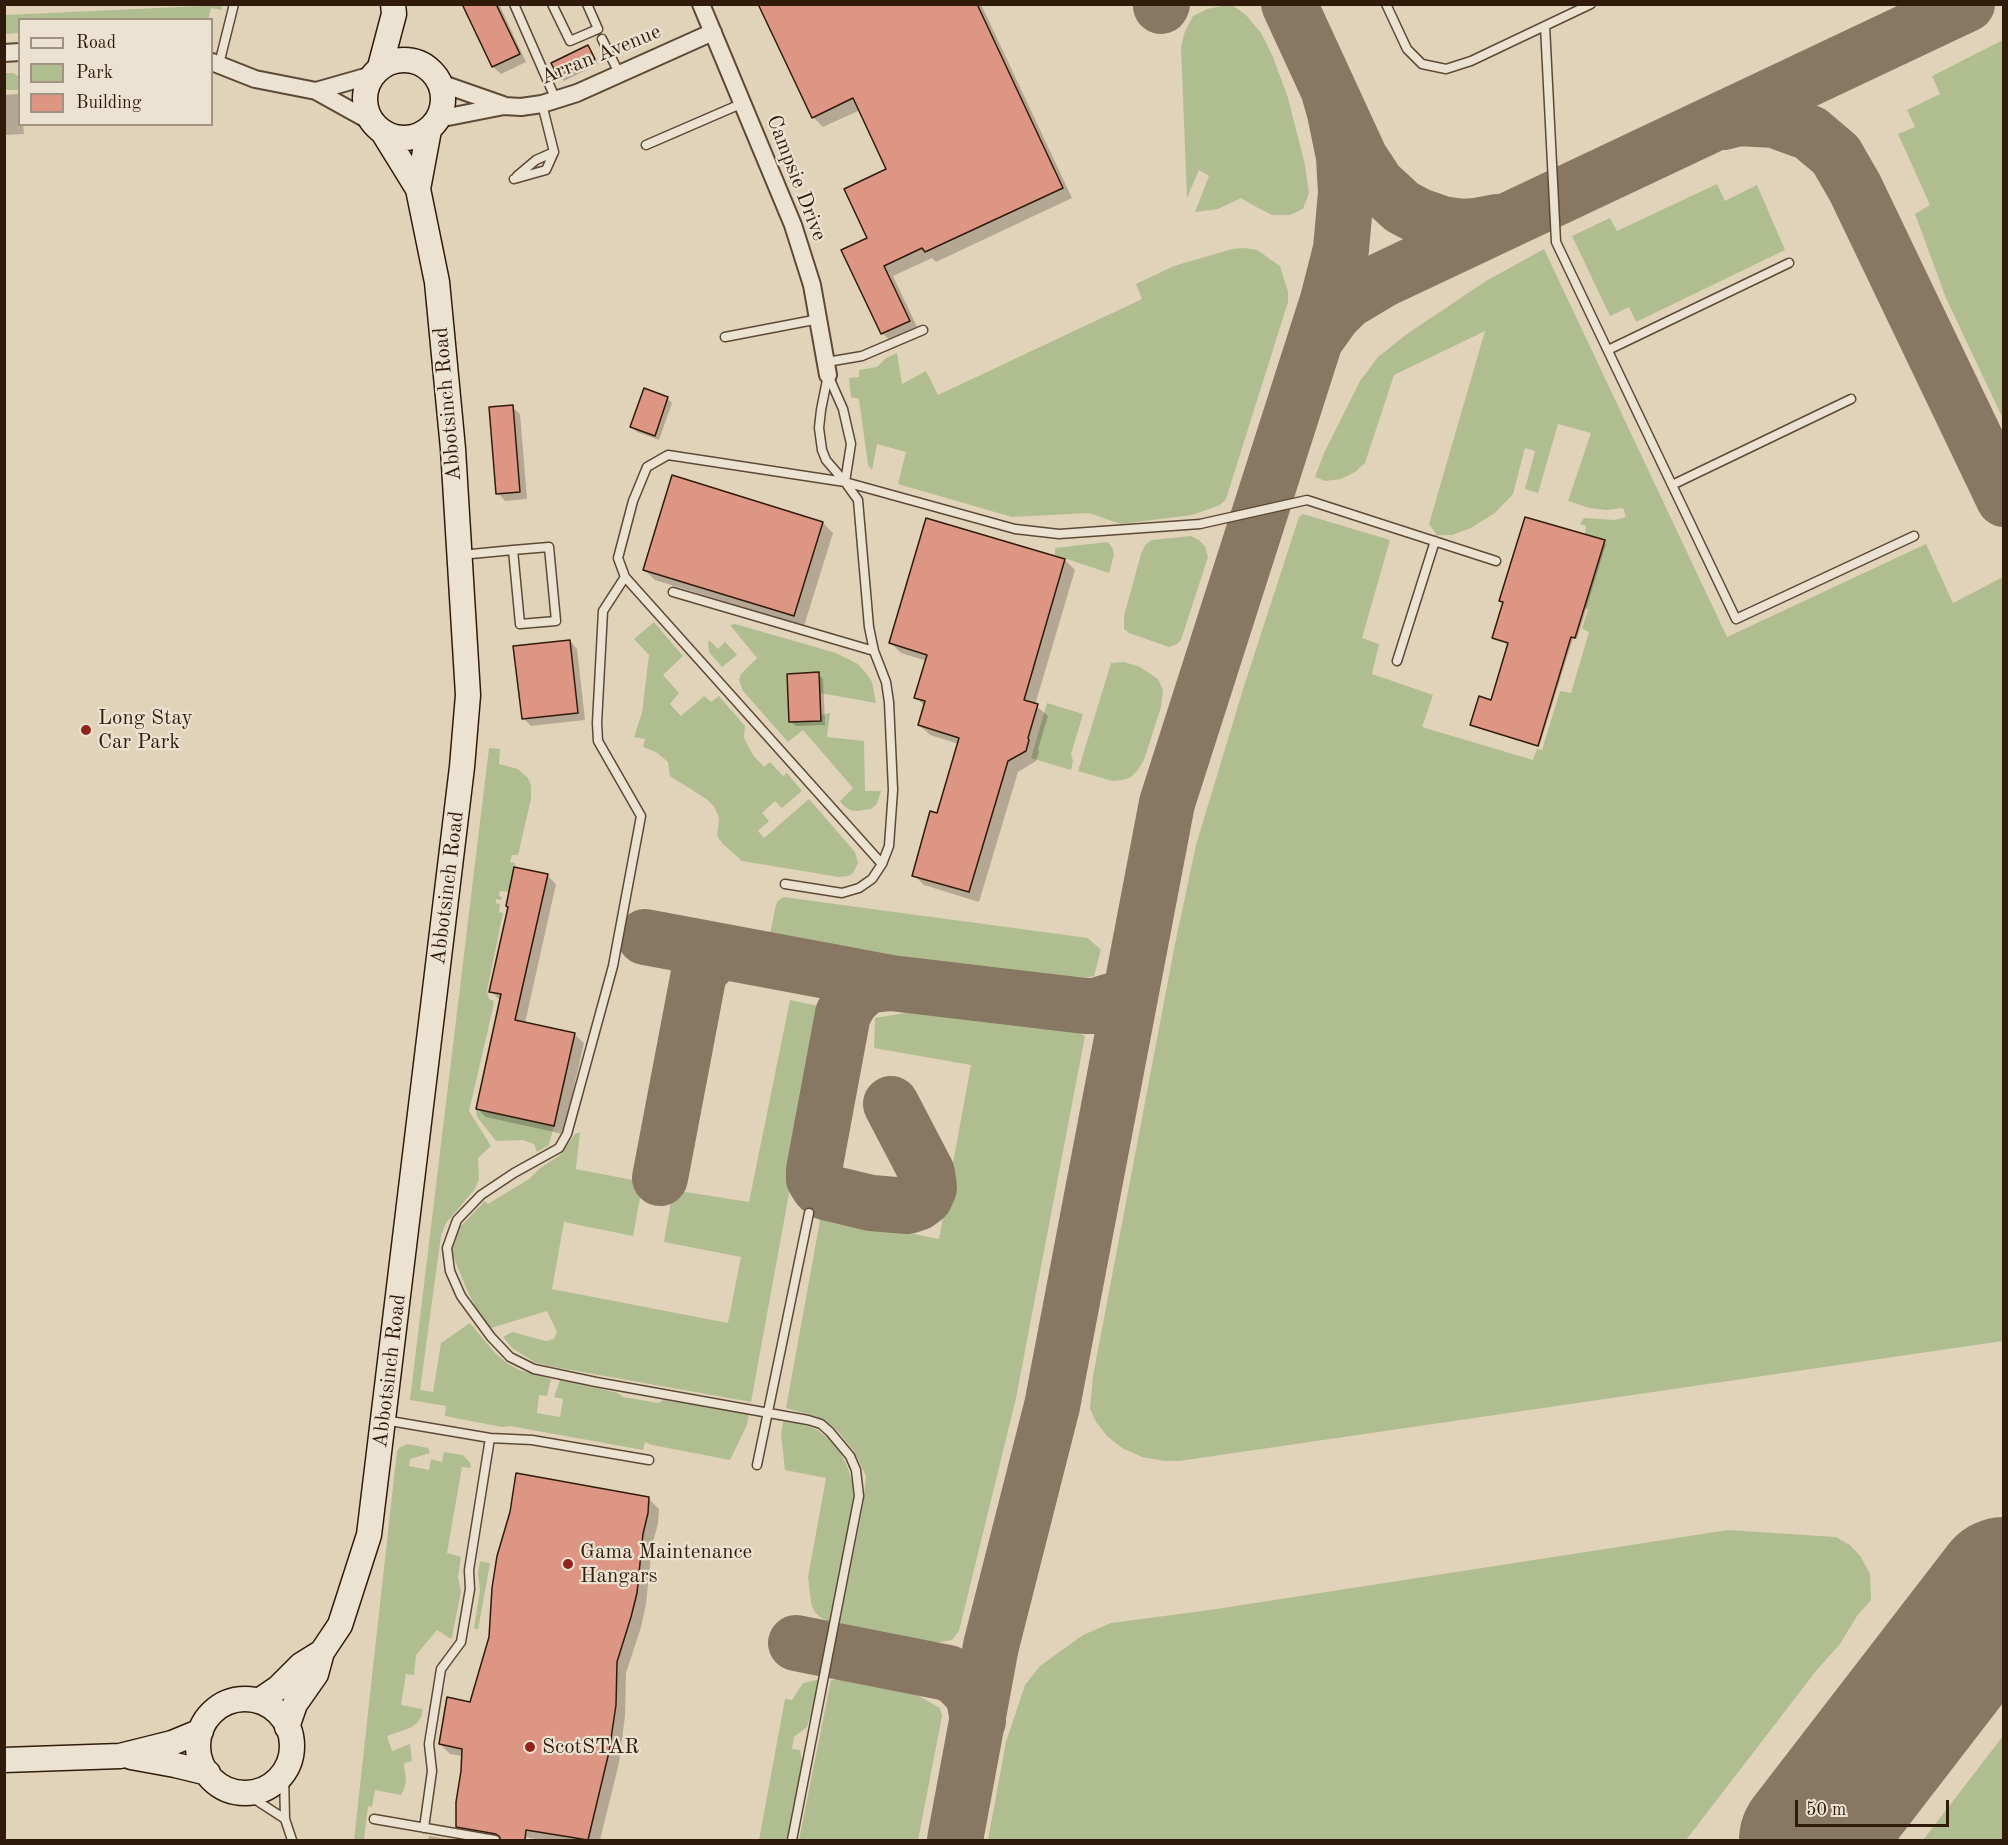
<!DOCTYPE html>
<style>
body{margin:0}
#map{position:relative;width:2008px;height:1845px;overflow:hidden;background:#e1d3b9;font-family:"Old Standard TT",serif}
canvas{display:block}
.frame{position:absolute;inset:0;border:6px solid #301b0b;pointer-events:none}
.legend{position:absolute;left:18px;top:18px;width:195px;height:108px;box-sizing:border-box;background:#ece2d2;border:2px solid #a19282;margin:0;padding:8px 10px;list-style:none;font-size:18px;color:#301b0b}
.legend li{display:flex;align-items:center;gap:12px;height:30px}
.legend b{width:30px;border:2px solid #a19282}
.scale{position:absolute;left:1795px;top:1800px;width:154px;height:27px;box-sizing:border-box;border:3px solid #301b0b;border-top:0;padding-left:8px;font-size:18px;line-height:21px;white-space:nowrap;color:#301b0b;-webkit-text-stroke:4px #ece2d2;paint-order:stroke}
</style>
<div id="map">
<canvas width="2008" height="1845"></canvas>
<div class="frame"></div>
<ul class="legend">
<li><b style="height:8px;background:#ece2d2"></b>Road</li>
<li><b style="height:16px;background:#b0bd91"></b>Park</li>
<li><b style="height:16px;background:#dd9683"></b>Building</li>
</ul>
<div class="scale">50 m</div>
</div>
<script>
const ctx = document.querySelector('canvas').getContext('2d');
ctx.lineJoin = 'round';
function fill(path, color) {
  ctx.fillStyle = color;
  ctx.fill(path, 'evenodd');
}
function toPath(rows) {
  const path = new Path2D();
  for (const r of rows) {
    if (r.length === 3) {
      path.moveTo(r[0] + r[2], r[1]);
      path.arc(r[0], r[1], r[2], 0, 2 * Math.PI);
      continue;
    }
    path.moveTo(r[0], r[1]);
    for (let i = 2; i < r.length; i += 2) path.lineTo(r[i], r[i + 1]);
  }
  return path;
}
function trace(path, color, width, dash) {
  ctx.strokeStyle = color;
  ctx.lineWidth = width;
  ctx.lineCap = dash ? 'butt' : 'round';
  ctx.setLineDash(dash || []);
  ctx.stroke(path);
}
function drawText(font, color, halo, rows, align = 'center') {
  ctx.font = font + ' "Old Standard TT",serif';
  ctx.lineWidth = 4.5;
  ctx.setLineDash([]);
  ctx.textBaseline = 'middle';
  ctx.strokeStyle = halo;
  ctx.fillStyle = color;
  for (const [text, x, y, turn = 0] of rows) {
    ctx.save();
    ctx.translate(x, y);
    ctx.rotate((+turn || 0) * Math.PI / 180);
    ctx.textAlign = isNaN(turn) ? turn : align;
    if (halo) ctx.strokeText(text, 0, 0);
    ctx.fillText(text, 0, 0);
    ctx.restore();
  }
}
fill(toPath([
 [203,4,221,5,222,10,211,8,208,20,20,20,19,33,5,34,5,15,202,6],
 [1227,5,1232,5,1246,15,1261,33,1273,57,1288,98,1305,165,1309,193,1303,209,1290,215,1272,215,1256,207,1241,198,1218,209,1195,212,1209,176,1199,170,1187,198,1181,47,1185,31,1193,16,1207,9],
 [2003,40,2003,419,1946,298,1915,214,1930,205,1898,134,1915,127,1907,110,1940,94,1932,76],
 [5,73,13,73,18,76,19,90,5,90],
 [1717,184,1725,201,1757,185,1785,250,1636,322,1629,307,1610,316,1572,236,1610,218,1617,231],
 [1245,248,1257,250,1280,266,1288,292,1288,302,1226,499,1220,505,1192,515,1121,524,1089,513,1012,517,898,484,906,452,877,444,872,470,868,465,859,399,851,397,849,378,859,377,859,370,877,367,886,358,897,353,902,384,926,371,938,395,1142,299,1136,284,1174,266,1232,249],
 [1544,249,1727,637,1926,544,1953,603,2003,577,2003,1341,1179,1461,1165,1461,1142,1457,1122,1448,1107,1436,1096,1422,1090,1409,1093,1376,1175,944,1196,845,1244,686,1299,517,1303,514,1390,540,1362,638,1379,644,1372,674,1433,695,1422,727,1533,760,1537,749,1542,750,1560,691,1571,693,1589,632,1582,629,1588,609,1584,608,1605,541,1585,534,1586,526,1580,524,1584,518,1615,520,1626,517,1623,508,1606,510,1589,508,1568,501,1591,433,1558,424,1538,493,1525,489,1535,451,1525,448,1513,494,1495,513,1471,528,1452,535,1437,535,1429,524,1485,331,1394,375,1365,463,1355,472,1341,479,1325,481,1315,477,1324,453,1360,381,1378,357,1407,334,1486,281],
 [1191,536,1199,540,1205,546,1208,557,1181,640,1177,644,1169,647,1129,633,1124,629,1124,616,1141,554,1145,545,1152,540],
 [1108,542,1113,549,1114,555,1109,573,1055,555,1055,548],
 [654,622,683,656,663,675,679,693,670,704,681,716,704,696,711,702,719,696,745,726,744,738,753,755,764,767,770,762,783,776,787,773,802,791,782,808,775,801,762,813,769,821,758,831,764,838,809,799,855,852,858,863,853,873,848,876,839,877,742,861,723,844,717,836,719,818,715,808,708,800,670,776,668,762,656,752,643,747,645,739,634,737,642,713,649,655,634,639],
 [735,624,836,653,858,664,866,673,872,682,876,703,820,693,819,672,787,675,789,722,821,721,821,715,830,713,827,737,864,741,865,791,881,791,877,804,871,809,857,811,850,810,844,806,840,801,853,788,803,730,788,742,743,691,739,680,741,674,757,658,730,625],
 [709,640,718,649,725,642,737,655,722,667,709,652,708,644],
 [1124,662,1140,667,1158,679,1163,690,1161,707,1144,760,1137,771,1131,777,1123,780,1112,781,1078,771,1111,663],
 [1047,703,1083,714,1071,754,1073,761,1071,770,1031,758],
 [489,748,500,749,499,764,518,769,528,778,531,786,531,799,518,855,512,855,510,862,515,863,509,892,500,891,499,896,502,897,501,900,496,899,496,903,500,904,499,912,503,913,487,991,489,999,494,1001,493,1008,469,1111,491,1146,478,1158,479,1179,475,1189,446,1223,441,1236,420,1390,433,1392,441,1343,470,1323,496,1354,507,1363,519,1370,551,1379,547,1396,539,1395,537,1413,560,1417,563,1399,554,1397,560,1380,618,1393,623,1397,659,1403,663,1400,749,1413,747,1425,730,1460,652,1445,645,1442,643,1450,510,1426,502,1427,445,1416,446,1406,410,1400],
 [783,897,1088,938,1101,950,1094,976,1066,984,1042,982,775,949,770,945,769,940,775,909,777,902],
 [790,1000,823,1007,751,1402,554,1367,536,1363,512,1348,503,1337,512,1332,546,1341,554,1339,557,1332,547,1311,491,1328,479,1314,467,1290,454,1258,452,1248,460,1227,485,1201,488,1204,529,1179,539,1169,560,1155,575,1134,580,1132,576,1169,643,1182,633,1236,564,1222,552,1289,728,1323,741,1257,664,1242,673,1190,749,1202],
 [930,1009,1044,1017,1066,1026,1085,1036,1016,1398,959,1631,952,1640,935,1643,855,1631,839,1626,863,1506,866,1476,854,1451,837,1430,817,1417,786,1408,821,1215,939,1239,971,1065,874,1048,875,1018],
 [476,1109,554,1126,549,1145,537,1152,534,1144,523,1140,496,1141,477,1117],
 [784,1418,816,1429,829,1439,840,1452,847,1466,852,1481,853,1494,852,1511,831,1623,820,1617,814,1611,811,1603,808,1577,826,1478,785,1470,781,1434],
 [408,1444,428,1448,430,1453,410,1459,409,1466,429,1470,431,1459,442,1462,444,1452,463,1455,470,1463,471,1468,462,1467,447,1553,461,1557,458,1577,461,1591,452,1637,451,1639,437,1630,416,1655,414,1675,406,1674,401,1705,423,1709,421,1717,417,1723,410,1728,387,1736,392,1751,410,1744,412,1761,404,1763,406,1781,404,1789,401,1795,375,1790,372,1807,368,1806,364,1840,354,1840,396,1459,397,1451,400,1447],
 [1728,1530,1836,1537,1850,1545,1861,1557,1870,1574,1871,1600,1857,1616,1840,1644,1816,1671,1686,1840,988,1840,1006,1742,1025,1685,1040,1666,1083,1635,1111,1623,1210,1610],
 [480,1561,490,1563,478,1630,474,1628,480,1590,478,1574],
 [821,1679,807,1727,794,1737,792,1749,800,1750,802,1762,787,1840,759,1840,785,1699,792,1700,803,1683],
 [840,1679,902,1690,917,1695,940,1708,942,1716,918,1840,799,1840,831,1680],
 [2003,1736,2003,1840,1923,1840]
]), '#b0bd91');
fill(toPath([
 [464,4,499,4,526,62,501,74,493,67],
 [760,4,981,4,1072,198,936,262,932,258,893,276,919,331,893,343,882,333,869,239,888,170,860,110,823,127,813,117],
 [587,47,592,52,598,64,564,81,559,76],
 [18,94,20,96,20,124,23,124,24,134,4,135,4,95],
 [667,398,672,403,659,440,637,432,632,427],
 [512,407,520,414,527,499,505,501,498,493],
 [1526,519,1606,544,1577,639,1573,638,1539,747,1471,725,1492,702,1510,644,1494,638,1503,603,1501,601],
 [927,520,1065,560,1075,570,1035,705,1048,716,1038,749,1039,752,1036,761,1018,772,979,902,924,885,914,875,938,815,959,744,930,735,919,725,925,706,916,698,927,661,901,653,891,643],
 [823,523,833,533,804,626,655,580,644,570],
 [570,641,577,649,585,720,531,726,523,718],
 [818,674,823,679,825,725,796,726,791,722],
 [547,875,556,884,525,1023,574,1034,584,1043,563,1134,486,1117,477,1108,500,1000,491,991,510,908],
 [648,1498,659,1509,658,1524,652,1545,646,1604,641,1627,626,1673,625,1716,619,1763,600,1840,541,1840,502,1833,501,1840,468,1836,457,1826,463,1756,450,1754,440,1744,471,1704],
 [429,1836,452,1840,428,1840]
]), '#0003');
trace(toPath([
 [1289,4,1360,158,1377,184,1402,207,1419,216,1442,224,1461,227,1476,226,1497,222],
 [1161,6,1162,4],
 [1723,122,1739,118,1774,120,1810,133,1836,155,1855,188,2004,499],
 [1318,336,1333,315,1347,301,1382,280,1967,4],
 [645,937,891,983,1085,1006,1095,1006,1118,999,1127,994,1131,987],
 [891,1104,927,1173,929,1188,925,1197,917,1203,908,1206,871,1203,825,1192,819,1187,814,1179,814,1170,843,1014,851,1000,864,988,872,985,891,983],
 [660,1178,698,978,700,971,712,958,721,954,729,953],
 [796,1643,948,1673,958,1679,971,1692,975,1703,978,1721],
 [955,1840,991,1646,1052,1406,1167,803,1328,300,1341,249,1346,193,1344,157,1335,113,1328,88]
]), '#887762', 56);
trace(toPath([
 [1809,1840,2004,1587]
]), '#887762', 140);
const building = toPath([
 [462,4,496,4,520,54,492,67,462,4],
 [758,4,977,4,1063,188,925,252,922,248,884,266,910,321,881,334,841,250,867,238,844,189,886,169,853,98,812,118,758,4],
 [588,45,595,59,558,77,551,63,588,45],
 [644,388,668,397,655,436,630,427,644,388],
 [513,405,520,492,496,494,489,407,513,405],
 [672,475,823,522,794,616,643,570,672,475],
 [1525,517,1605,540,1575,638,1571,637,1538,746,1470,725,1479,696,1491,700,1508,643,1492,638,1503,602,1499,601,1525,517],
 [926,518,1065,559,1024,700,1038,704,1028,738,1029,740,1026,751,1008,761,969,892,912,876,930,811,937,813,959,738,918,725,925,701,914,698,927,655,889,643,926,518],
 [570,640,578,713,522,719,513,646,570,640],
 [819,672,821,721,789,722,787,674,819,672],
 [514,867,548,874,515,1020,575,1033,554,1126,476,1109,501,994,489,992,508,907,506,906,514,867],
 [516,1473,649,1497,648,1513,643,1534,637,1593,631,1617,617,1662,616,1705,609,1752,588,1840,526,1830,525,1840,501,1840,499,1836,496,1834,456,1827,456,1802,461,1771,462,1749,439,1744,447,1697,470,1702,489,1637,492,1588,497,1556,510,1512,516,1473]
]);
fill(building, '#dd9683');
trace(building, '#301b0b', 1.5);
const lane = toPath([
 [514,4,556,100],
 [552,4,570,41,598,29,587,4],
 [1386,4,1407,49,1422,64,1446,69,1471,61,1591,4],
 [1545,26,1556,242,1736,619,1914,536],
 [602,39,620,75],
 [219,64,234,4],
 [646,145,743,103],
 [517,176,536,160,554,152],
 [514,179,546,170,554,152,542,104],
 [725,337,819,319],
 [1608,350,1789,263],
 [827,362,862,356,923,330],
 [828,375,843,409,851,444,845,482,826,460,822,450,819,428,821,410,828,375],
 [1672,485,1851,399],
 [461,555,513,550,549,547,556,621,520,624,513,550],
 [625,577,882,864],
 [673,592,874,651],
 [1397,661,1435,541],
 [785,884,842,893,859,888,872,879,882,864,889,846,893,790,889,702,886,682,874,651,869,627,858,500,845,482],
 [384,1420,490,1438,532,1440,649,1460],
 [757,1465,809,1213],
 [284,1773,285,1819,292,1840],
 [245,1793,285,1819],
 [374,1819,495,1840],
 [424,1828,432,1771,429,1744,441,1669,461,1642,470,1589,469,1570,490,1438],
 [792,1840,859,1496,856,1470,850,1456,830,1432,821,1424,808,1420,596,1382,534,1369,510,1357,491,1337,461,1296,450,1271,447,1248,457,1220,481,1195,514,1173,559,1148,567,1134,613,966,641,816,598,741,597,723,603,611,625,577,618,558,633,501,647,467,668,455,845,482,1015,529,1059,534,1200,524,1307,500,1496,561]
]);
const street = toPath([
 [701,4,793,225,812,285,828,375],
 [4,53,20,52],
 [212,62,255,79,316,91,370,121],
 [440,83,503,105],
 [316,91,372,75],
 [438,119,504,106,521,107,542,104,577,93,713,32]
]);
const secondary = toPath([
 [404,99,39],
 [380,67,394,14,393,4],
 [418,189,429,130],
 [245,1746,47],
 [259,1701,278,1688,301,1665,322,1652],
 [287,1727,295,1704,316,1674,322,1652,340,1625,369,1535,462,767,468,695,453,449,437,282,418,189,384,134],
 [131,1757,175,1765,208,1773],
 [4,1760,120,1756,172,1743,201,1731]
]);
trace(lane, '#5c4936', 11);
trace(street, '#5c4936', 20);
trace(secondary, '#301b0b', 27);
trace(lane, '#ece2d2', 8);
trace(street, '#ece2d2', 16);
trace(secondary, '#ece2d2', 24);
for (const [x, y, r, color] of [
 [86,730,6,"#8f2418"],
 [568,1564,6,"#8f2418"],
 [530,1747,6,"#8f2418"]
]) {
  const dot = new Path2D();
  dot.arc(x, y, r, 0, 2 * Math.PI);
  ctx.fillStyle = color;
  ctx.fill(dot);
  trace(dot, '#ece2d2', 2);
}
drawText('21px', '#301b0b', '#ece2d2', [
 ["Arran Avenue",601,55,-22],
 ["Campsie Drive",796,178,69],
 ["Abbotsinch Road",448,404,-95],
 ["Abbotsinch Road",448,888,-83],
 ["Abbotsinch Road",390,1371,-83]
]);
drawText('21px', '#301b0b', '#ece2d2', [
 ["Long Stay",98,718],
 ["Car Park",98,742],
 ["Gama Maintenance",580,1552],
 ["Hangars",580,1576],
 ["ScotSTAR",542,1747]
], 'left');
</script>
